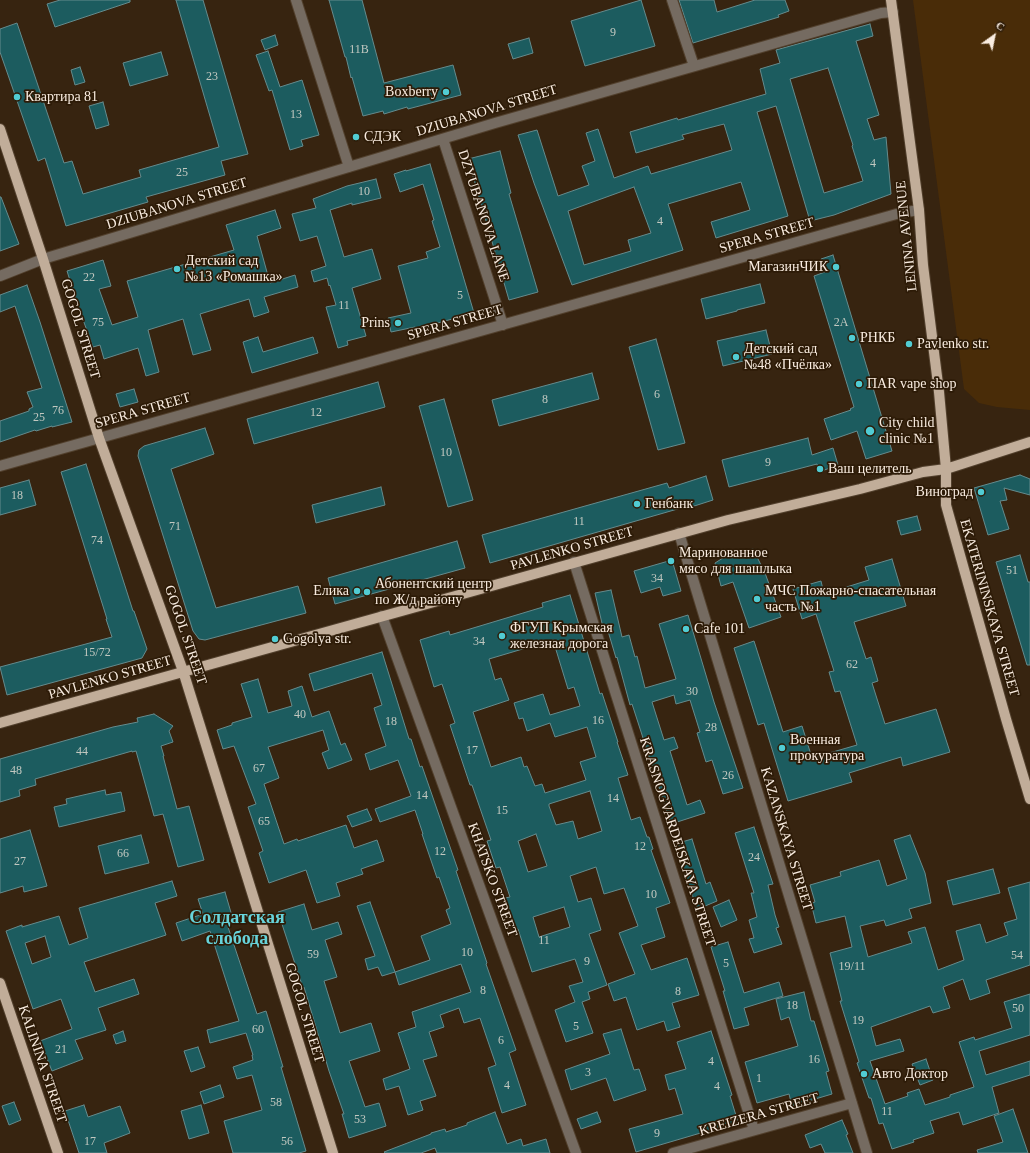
<!DOCTYPE html>
<meta charset="utf-8">
<style>
body{margin:0}
#map{position:relative;width:1030px;height:1153px;overflow:hidden;background:#372410;font-family:"Times New Roman",serif}
canvas{display:block}
.north{position:absolute;left:974px;top:16px;width:40px;height:40px;-webkit-text-stroke:3px #2d1b07;paint-order:stroke;rotate:33deg;font-size:11px;font-weight:700;line-height:16px;text-align:center;color:#f9ece0}
.north::after{content:'';display:block;margin:auto;width:14px;height:18px;background:#f9ece0;clip-path:polygon(50% 0,100% 100%,50% 72%,0 100%)}
</style>
<div id="map">
<canvas width="1030" height="1153"></canvas>
<div class="north">С</div>
</div>
<script>
const ctx = document.querySelector('canvas').getContext('2d');
ctx.lineJoin = 'round';
function fill(path, color) {
  ctx.fillStyle = color;
  ctx.fill(path, 'evenodd');
}
function toPath(rows) {
  const path = new Path2D();
  for (const r of rows) {
    path.moveTo(r[0], r[1]);
    for (let i = 2; i < r.length; i += 2) path.lineTo(r[i], r[i + 1]);
  }
  return path;
}
function trace(path, color, width, dash) {
  ctx.strokeStyle = color;
  ctx.lineWidth = width;
  ctx.lineCap = dash ? 'butt' : 'round';
  ctx.setLineDash(dash || []);
  ctx.stroke(path);
}
function drawText(font, color, halo, rows, align = 'center') {
  ctx.font = font + ' "Times New Roman",serif';
  ctx.lineWidth = 3.5;
  ctx.setLineDash([]);
  ctx.textBaseline = 'middle';
  ctx.strokeStyle = halo;
  ctx.fillStyle = color;
  for (const [text, x, y, turn = 0] of rows) {
    ctx.save();
    ctx.translate(x, y);
    ctx.rotate((+turn || 0) * Math.PI / 180);
    ctx.textAlign = isNaN(turn) ? turn : align;
    if (halo) ctx.strokeText(text, 0, 0);
    ctx.fillText(text, 0, 0);
    ctx.restore();
  }
}
fill(toPath([
 [913,0,1030,0,1030,410,997,407,979,403,964,389]
]), '#492c08');
const building = toPath([
 [60,0,130,0,130,2,55,27,47,4,60,0],
 [176,0,203,0,248,154,221,161,225,175,146,197,148,202,66,226,45,158,38,161,0,52,0,29,17,23,64,163,72,161,83,194,141,177,139,170,219,147,176,0],
 [329,0,362,0,384,83,453,65,461,95,408,109,407,107,384,114,383,111,363,116,352,77,351,78,346,57,345,57,329,0],
 [641,0,655,46,585,66,571,21,641,0],
 [679,0,714,0,717,12,755,0,785,0,789,11,778,15,779,17,693,43,679,0],
 [870,24,873,36,856,41,879,115,867,119,874,140,886,137,891,194,834,215,810,221,776,106,757,112,788,216,716,238,711,222,750,210,741,182,668,204,683,250,572,285,534,183,518,135,537,130,558,196,589,185,582,166,595,161,586,133,598,129,614,178,648,166,651,174,732,150,724,124,682,135,684,139,636,153,630,132,677,118,678,120,766,94,760,69,780,63,776,50,870,24],
 [828,68,853,145,852,146,863,181,824,193,790,79,828,68],
 [634,187,651,233,628,240,631,251,584,265,568,211,634,187],
 [275,35,278,45,265,50,261,40,275,35],
 [529,38,533,53,513,59,508,44,529,38],
 [268,51,280,87,302,80,319,135,301,140,303,146,290,150,272,90,269,91,256,55,268,51],
 [161,52,168,75,130,86,123,63,161,52],
 [80,67,85,82,75,85,71,70,80,67],
 [103,102,109,125,96,129,89,106,103,102],
 [500,151,511,193,509,194,538,292,509,300,468,159,500,151],
 [430,164,474,313,416,329,415,327,391,332,388,318,411,313,398,266,428,258,426,252,440,247,432,221,434,220,423,184,400,192,394,174,406,170,406,171,430,164],
 [376,179,381,198,352,205,352,203,330,210,344,257,372,249,381,279,352,288,366,336,347,341,348,345,338,348,326,307,336,305,330,285,329,286,327,278,314,282,311,271,326,266,317,236,300,241,292,214,316,208,313,199,347,186,376,179],
 [0,197,1,197,19,244,0,251,0,197],
 [275,210,281,228,257,236,270,283,295,275,298,287,264,297,269,312,254,317,249,299,200,314,211,350,193,355,183,319,148,330,159,372,146,376,138,348,104,359,100,345,93,347,78,306,67,271,103,260,111,286,99,289,112,325,138,317,127,281,234,250,226,225,275,210],
 [833,255,892,451,866,459,857,431,831,440,824,419,851,410,850,409,854,407,814,276,825,272,821,259,833,255],
 [760,284,765,303,737,310,737,311,706,319,701,299,760,284],
 [27,285,40,322,72,422,52,427,52,426,36,431,35,430,0,442,0,421,29,411,29,409,33,407,27,392,42,388,15,306,0,312,0,295,27,285],
 [766,330,772,354,723,366,717,341,766,330],
 [258,337,263,352,313,337,318,353,252,373,243,342,258,337],
 [656,339,685,443,658,450,629,347,656,339],
 [592,373,599,399,499,426,492,400,592,373],
 [378,382,385,407,254,444,247,419,378,382],
 [134,389,138,402,120,407,116,394,134,389],
 [444,399,473,500,448,507,419,406,444,399],
 [205,428,214,454,171,469,216,608,298,586,306,613,205,640,199,639,193,631,138,456,139,450,144,446,205,428],
 [808,438,812,455,833,448,838,465,819,472,817,464,729,487,722,460,808,438],
 [86,464,133,611,134,611,147,649,142,658,7,695,0,667,112,637,106,619,107,619,61,472,86,464],
 [1020,475,1030,479,1030,495,1004,488,1007,500,1000,501,1009,529,988,535,974,488,1020,475],
 [706,476,713,500,688,508,688,506,490,563,482,535,667,483,669,488,706,476],
 [29,480,36,505,0,515,0,488,29,480],
 [381,487,385,505,316,523,312,505,381,487],
 [917,516,921,530,901,535,897,521,917,516],
 [457,541,465,568,335,604,328,578,457,541],
 [753,549,765,573,781,617,749,628,733,582,721,586,715,563,731,553,753,549],
 [1020,555,1028,582,1030,582,1030,665,1027,665,996,562,1020,555],
 [892,559,906,606,854,622,866,659,871,657,878,681,872,683,885,724,936,709,950,752,903,766,901,757,849,773,852,782,788,801,764,723,758,725,734,648,754,641,783,732,802,726,812,758,857,745,840,691,835,692,829,672,834,671,816,614,802,619,793,589,821,581,824,594,869,580,865,567,892,559],
 [672,560,681,591,663,596,660,587,641,593,634,571,672,560],
 [611,590,622,637,629,635,635,657,637,656,645,688,676,679,659,624,688,615,714,702,743,788,723,794,712,760,706,762,697,733,700,732,690,700,676,704,674,695,652,702,664,740,674,737,678,748,670,751,687,805,700,800,705,813,671,824,632,704,630,705,617,657,616,658,608,631,604,632,595,593,611,590],
 [570,595,600,694,602,693,618,742,617,742,628,775,618,778,631,820,640,817,647,837,649,837,653,849,651,850,670,903,656,908,665,937,641,945,651,970,687,958,699,995,672,1003,680,1027,667,1031,664,1021,637,1030,626,997,614,1001,608,984,635,974,619,933,638,926,624,888,604,894,596,867,570,876,578,902,591,898,601,930,589,934,607,985,588,992,590,999,582,1002,593,1033,566,1042,555,1010,575,1002,569,986,583,982,575,959,532,972,518,929,516,929,505,898,510,897,500,867,496,868,487,841,491,840,472,785,470,785,450,725,455,723,442,684,434,687,420,640,449,631,450,635,543,607,542,603,570,595],
 [553,640,568,689,574,687,580,706,550,715,543,694,514,703,519,719,523,718,527,731,550,723,555,737,587,727,596,757,580,762,586,780,545,793,542,784,535,786,527,766,524,767,521,757,491,767,473,712,509,700,501,678,495,680,489,659,553,640],
 [590,791,602,831,578,839,573,821,556,825,549,806,549,804,590,791],
 [536,834,547,866,528,872,518,841,536,834],
 [564,907,570,927,539,937,533,917,564,907],
 [382,652,409,739,411,739,420,767,422,766,458,870,456,871,487,963,486,964,516,1050,509,1053,526,1105,502,1113,488,1068,496,1065,480,1018,464,1023,459,1008,440,1015,444,1027,429,1032,437,1056,423,1060,436,1096,420,1101,423,1110,408,1115,399,1086,386,1090,383,1079,410,1069,398,1033,416,1027,412,1012,471,992,461,964,399,985,395,972,430,960,421,936,451,924,446,910,450,908,439,877,437,878,422,834,423,834,415,810,380,822,375,809,411,796,398,760,370,770,365,754,386,746,374,708,382,705,372,673,314,691,309,674,382,652],
 [258,679,268,713,292,706,288,691,302,686,312,717,329,711,341,745,345,743,352,760,328,769,322,753,329,750,323,730,268,747,279,778,264,784,284,844,297,839,298,841,346,825,354,848,377,840,384,861,361,869,363,874,336,883,340,896,317,903,306,870,269,883,259,853,263,851,248,807,256,804,234,746,223,749,217,730,232,725,232,723,252,717,241,684,258,679],
 [154,714,173,726,169,731,173,742,161,746,164,756,163,756,177,809,189,806,204,860,178,867,163,814,154,816,136,751,132,752,132,751,35,779,36,785,19,790,20,796,0,802,0,759,113,727,138,722,137,718,154,714],
 [105,790,106,795,121,792,125,811,59,827,54,807,67,804,66,799,105,790],
 [367,809,372,820,352,827,347,816,367,809],
 [754,827,773,884,768,885,775,915,779,927,776,928,782,944,754,953,749,939,754,938,749,920,757,917,751,893,754,893,735,833,754,827],
 [30,830,47,886,24,892,23,886,0,893,0,839,30,830],
 [141,835,149,863,105,874,98,846,141,835],
 [910,835,925,873,931,903,909,909,912,918,886,926,884,920,860,926,868,957,912,943,908,932,925,927,938,970,964,960,956,931,980,924,986,943,1008,935,1004,923,1017,919,1008,888,1030,882,1030,965,986,980,990,993,970,1000,963,979,943,987,950,1008,933,1013,930,1006,871,1027,876,1046,900,1039,904,1051,870,1061,885,1104,908,1096,907,1093,919,1089,925,1105,950,1097,950,1095,974,1087,959,1042,974,1037,975,1040,1012,1028,1004,1002,1030,994,1030,1035,979,1051,986,1075,1030,1061,1030,1075,992,1087,999,1113,963,1125,959,1112,930,1121,934,1133,913,1140,914,1142,892,1149,883,1123,879,1124,871,1098,869,1098,857,1063,859,1062,840,1001,842,1001,830,953,852,947,845,916,816,923,811,903,815,902,810,885,841,876,840,872,879,860,887,886,907,879,894,840,910,835],
 [692,839,706,884,710,882,717,901,698,909,691,892,675,844,692,839],
 [993,869,1000,893,953,905,947,881,993,869],
 [172,881,177,896,155,903,166,935,84,962,95,992,134,979,139,994,98,1008,106,1030,75,1040,83,1059,52,1071,40,1041,72,1029,61,999,33,1009,6,931,22,925,22,927,59,916,69,945,88,938,79,908,172,881],
 [45,936,51,957,32,964,25,943,45,936],
 [225,892,232,916,225,918,257,1014,266,1011,283,1067,281,1067,306,1151,299,1153,233,1153,224,1121,262,1110,252,1075,237,1079,233,1067,253,1060,252,1055,253,1055,246,1033,210,1043,207,1030,239,1021,210,931,182,941,176,923,203,914,198,899,225,892],
 [729,900,737,920,721,927,713,907,729,900],
 [370,902,395,972,382,976,378,967,368,970,365,959,375,956,357,906,370,902],
 [304,904,312,930,338,922,342,934,325,940,337,977,324,981,340,1033,371,1023,380,1051,349,1061,365,1107,379,1103,386,1126,349,1138,342,1114,344,1114,329,1071,304,987,303,988,278,912,304,904],
 [728,942,744,993,779,982,783,996,744,1008,749,1025,734,1029,723,991,725,991,711,947,728,942],
 [804,992,811,1021,814,1021,829,1071,826,1072,832,1094,792,1106,789,1094,757,1103,745,1062,798,1046,789,1017,781,1020,776,999,804,992],
 [621,1029,634,1070,639,1069,646,1090,614,1101,606,1078,571,1090,565,1070,610,1054,603,1034,621,1029],
 [123,1031,126,1041,116,1044,113,1035,123,1031],
 [711,1031,732,1095,730,1096,738,1122,636,1152,629,1129,683,1114,675,1088,669,1090,665,1075,686,1069,677,1042,711,1031],
 [198,1047,205,1067,191,1072,184,1051,198,1047],
 [926,1059,933,1080,920,1085,912,1064,926,1059],
 [220,1085,224,1097,204,1104,200,1092,220,1085],
 [14,1102,21,1120,9,1125,2,1106,14,1102],
 [84,1105,88,1117,120,1106,130,1133,104,1143,107,1153,79,1153,65,1111,84,1105],
 [201,1105,209,1133,189,1139,181,1111,201,1105],
 [1013,1109,1028,1153,978,1153,977,1150,1003,1142,994,1116,1013,1109],
 [495,1112,507,1144,521,1139,523,1146,546,1139,550,1153,437,1153,435,1148,421,1153,385,1153,384,1152,431,1134,431,1133,445,1129,446,1132,467,1125,467,1123,495,1112],
 [597,1112,601,1122,581,1129,577,1119,597,1112],
 [842,1120,848,1134,846,1135,853,1153,825,1153,821,1144,810,1148,805,1135,842,1120]
]);
fill(building, '#1c5c5f');
trace(building, '#658b8d', 1);
const minor = toPath([
 [296,0,349,167],
 [672,0,694,66],
 [443,139,503,325],
 [0,276,43,259,495,123,881,13,893,12],
 [0,466,900,213,919,210],
 [679,533,867,1153],
 [574,562,754,1130],
 [382,616,576,1153],
 [673,1153,852,1103]
]);
const major = toPath([
 [891,0,919,210,923,265,939,392,946,469,946,505,1006,719,1030,799],
 [0,129,43,259,99,438,183,671,333,1153],
 [0,723,728,520,860,489,923,472,946,469,1030,442],
 [0,983,58,1153]
]);
trace(minor, '#52402d', 12);
trace(major, '#52402d', 12);
trace(minor, '#756b61', 10);
trace(major, '#c1ad99', 10);
for (const [x, y, r, color] of [
 [446,92,4,"#51ccd3"],
 [17,97,4,"#51ccd3"],
 [356,137,4,"#51ccd3"],
 [836,267,4,"#51ccd3"],
 [177,269,4,"#51ccd3"],
 [398,323,4,"#51ccd3"],
 [852,338,4,"#51ccd3"],
 [909,344,4,"#51ccd3"],
 [736,357,4,"#51ccd3"],
 [859,384,4,"#51ccd3"],
 [870,431,5,"#51ccd3"],
 [820,469,4,"#51ccd3"],
 [981,492,4,"#51ccd3"],
 [637,504,4,"#51ccd3"],
 [671,561,4,"#51ccd3"],
 [357,591,4,"#51ccd3"],
 [367,592,4,"#51ccd3"],
 [757,599,4,"#51ccd3"],
 [686,629,4,"#51ccd3"],
 [502,636,4,"#51ccd3"],
 [275,639,4,"#51ccd3"],
 [782,748,4,"#51ccd3"],
 [864,1074,4,"#51ccd3"]
]) {
  const dot = new Path2D();
  dot.arc(x, y, r, 0, 2 * Math.PI);
  ctx.fillStyle = color;
  ctx.fill(dot);
  trace(dot, '#2d1b07', 1.5);
}
drawText('12px', '#c2c8c0', null, [
 ["9",613,33],
 ["11В",359,50],
 ["23",212,77],
 ["13",296,115],
 ["4",873,164],
 ["25",182,173],
 ["10",364,192],
 ["4",660,222],
 ["22",89,278],
 ["5",460,296],
 ["11",344,306],
 ["75",98,323],
 ["2А",841,323],
 ["6",657,395],
 ["8",545,400],
 ["76",58,411],
 ["12",316,413],
 ["25",39,418],
 ["10",446,453],
 ["9",768,463],
 ["18",17,496],
 ["11",579,522],
 ["71",175,527],
 ["74",97,541],
 ["51",1012,571],
 ["34",657,579],
 ["34",479,642],
 ["15/72",97,653],
 ["62",852,665],
 ["30",692,692],
 ["40",300,715],
 ["16",598,721],
 ["18",391,722],
 ["28",711,728],
 ["17",472,751],
 ["44",82,752],
 ["67",259,769],
 ["48",16,771],
 ["26",728,776],
 ["14",422,796],
 ["14",613,799],
 ["15",502,811],
 ["65",264,822],
 ["12",640,847],
 ["12",440,852],
 ["66",123,854],
 ["24",754,858],
 ["27",20,862],
 ["10",651,895],
 ["11",544,941],
 ["10",467,953],
 ["59",313,955],
 ["54",1017,956],
 ["9",587,962],
 ["5",726,964],
 ["19/11",852,967],
 ["8",483,991],
 ["8",678,992],
 ["18",792,1006],
 ["50",1018,1009],
 ["19",858,1021],
 ["5",576,1027],
 ["60",258,1030],
 ["6",501,1041],
 ["21",61,1050],
 ["16",814,1060],
 ["4",711,1062],
 ["3",588,1073],
 ["1",759,1079],
 ["4",507,1086],
 ["4",717,1087],
 ["58",276,1103],
 ["11",887,1112],
 ["53",360,1120],
 ["9",657,1134],
 ["17",90,1142],
 ["56",287,1142]
]);
drawText('14px', '#f9ece0', '#2d1b07', [
 ["Boxberry",438,92,"right"],
 ["Квартира 81",25,97],
 ["СДЭК",364,137],
 ["Детский сад",185,261],
 ["№13 «Ромашка»",185,277],
 ["МагазинЧИК",828,267,"right"],
 ["Prins",390,323,"right"],
 ["РНКБ",860,338],
 ["Pavlenko str.",917,344],
 ["Детский сад",744,349],
 ["№48 «Пчёлка»",744,365],
 ["ПАR vape shop",867,384],
 ["City child",879,423],
 ["clinic №1",879,439],
 ["Ваш целитель",828,469],
 ["Виноград",973,492,"right"],
 ["Генбанк",645,504],
 ["Маринованное",679,553],
 ["мясо для шашлыка",679,569],
 ["Абонентский центр",375,584],
 ["по Ж/д району",375,600],
 ["Елика",349,591,"right"],
 ["МЧС Пожарно-спасательная",765,591],
 ["часть №1",765,607],
 ["ФГУП Крымская",510,628],
 ["железная дорога",510,644],
 ["Cafe 101",694,629],
 ["Gogolya str.",283,639],
 ["Военная",790,740],
 ["прокуратура",790,756],
 ["Авто Доктор",872,1074]
], 'left');
drawText('14px', '#f9ece0', '#2d1b07', [
 ["DZIUBANOVA STREET",487,111,-17],
 ["DZIUBANOVA STREET",177,204,-17],
 ["DZYUBANOVA LANE",483,216,72],
 ["SPERA STREET",767,236,-16],
 ["LENINA AVENUE",907,236,-96],
 ["SPERA STREET",455,323,-16],
 ["GOGOL STREET",80,329,73],
 ["SPERA STREET",143,411,-16],
 ["PAVLENKO STREET",572,549,-16],
 ["EKATERININSKAYA STREET",989,608,74],
 ["GOGOL STREET",185,635,71],
 ["PAVLENKO STREET",110,678,-16],
 ["KAZANSKAYA STREET",786,839,73],
 ["KRASNOGVARDEISKAYA STREET",677,842,72],
 ["KHATSKO STREET",492,880,70],
 ["GOGOL STREET",304,1013,73],
 ["KALININA STREET",42,1064,71],
 ["KREIZERA STREET",759,1115,-16]
]);
drawText('bold 18px', '#67d3da', '#2d1b07', [
 ["Солдатская",237,918],
 ["слобода",237,939]
]);
</script>
